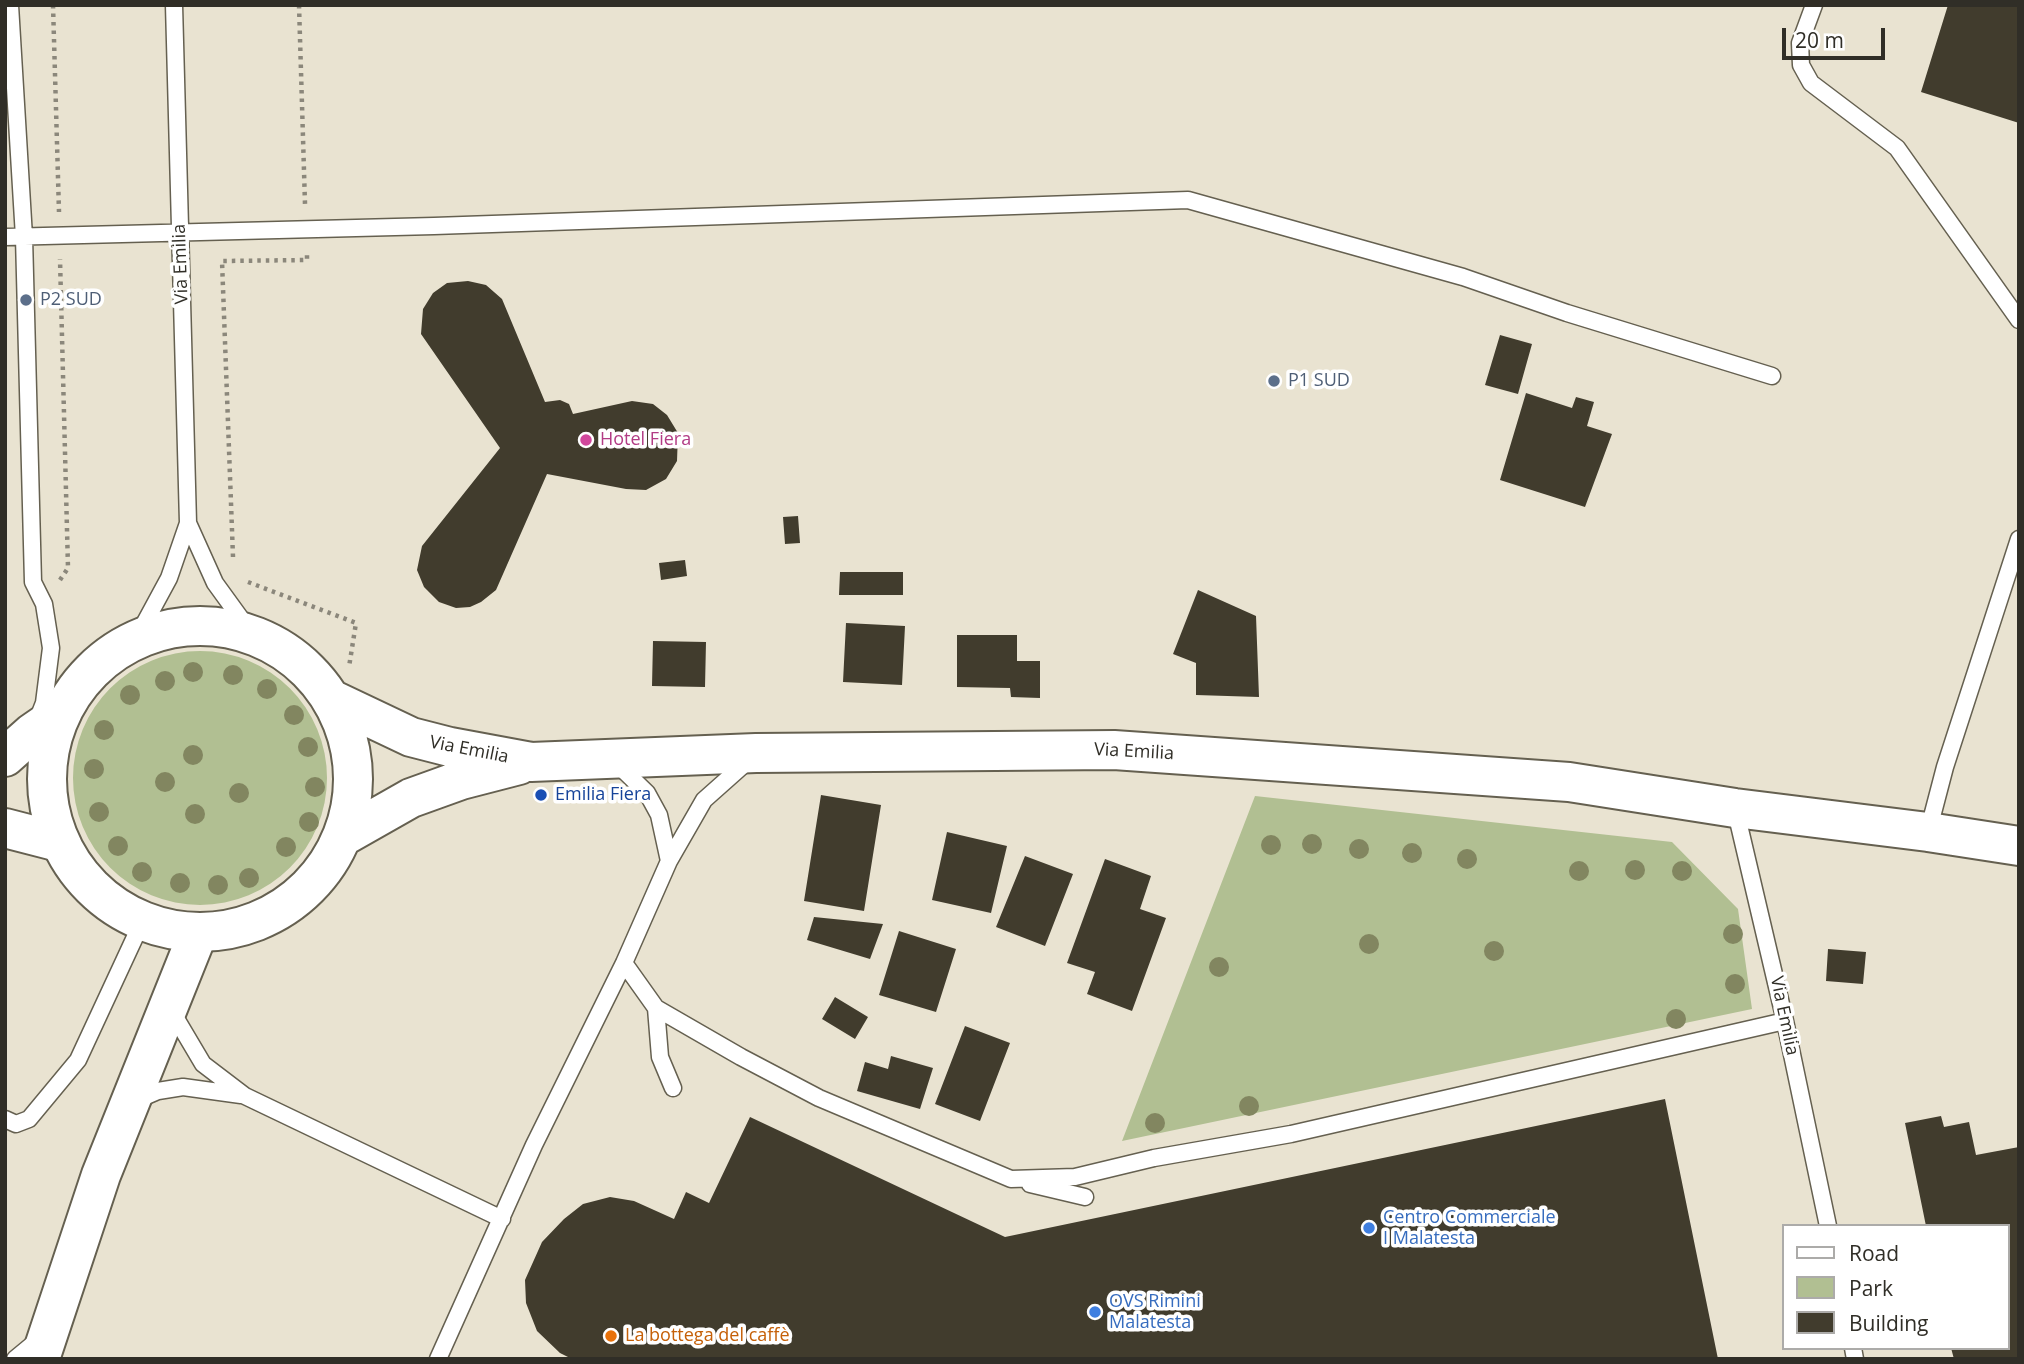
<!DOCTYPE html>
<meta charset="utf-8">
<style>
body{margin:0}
#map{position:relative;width:2024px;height:1364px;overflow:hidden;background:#e9e3d1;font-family:"Open Sans",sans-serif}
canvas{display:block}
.frame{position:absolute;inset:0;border:7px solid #302e27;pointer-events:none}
.legend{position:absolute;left:1782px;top:1224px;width:228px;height:126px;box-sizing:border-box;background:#fff;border:2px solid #acaba9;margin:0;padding:9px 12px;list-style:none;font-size:21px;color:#302e27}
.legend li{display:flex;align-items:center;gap:14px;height:35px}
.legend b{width:35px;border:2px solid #acaba9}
.scale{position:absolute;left:1782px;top:28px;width:103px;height:32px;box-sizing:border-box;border:4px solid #302e27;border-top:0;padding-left:9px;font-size:21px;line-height:24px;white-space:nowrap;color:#302e27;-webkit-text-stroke:5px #fff;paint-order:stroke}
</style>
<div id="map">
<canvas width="2024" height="1364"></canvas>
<div class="frame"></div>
<ul class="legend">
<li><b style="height:9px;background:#fff"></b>Road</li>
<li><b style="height:19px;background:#b1bf92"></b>Park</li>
<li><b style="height:19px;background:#413c2d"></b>Building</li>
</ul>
<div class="scale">20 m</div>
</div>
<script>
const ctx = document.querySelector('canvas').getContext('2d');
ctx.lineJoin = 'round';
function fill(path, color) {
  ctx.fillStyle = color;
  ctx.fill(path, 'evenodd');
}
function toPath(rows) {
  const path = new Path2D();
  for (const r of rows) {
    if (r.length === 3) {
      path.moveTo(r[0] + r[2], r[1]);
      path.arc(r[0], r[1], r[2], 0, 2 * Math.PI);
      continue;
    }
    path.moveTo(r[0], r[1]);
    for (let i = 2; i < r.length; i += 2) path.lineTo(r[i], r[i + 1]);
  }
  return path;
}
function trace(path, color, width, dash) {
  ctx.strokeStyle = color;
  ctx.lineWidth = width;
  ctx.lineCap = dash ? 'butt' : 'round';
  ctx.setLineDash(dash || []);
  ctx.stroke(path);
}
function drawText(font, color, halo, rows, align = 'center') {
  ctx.font = font + ' "Open Sans",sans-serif';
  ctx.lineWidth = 7;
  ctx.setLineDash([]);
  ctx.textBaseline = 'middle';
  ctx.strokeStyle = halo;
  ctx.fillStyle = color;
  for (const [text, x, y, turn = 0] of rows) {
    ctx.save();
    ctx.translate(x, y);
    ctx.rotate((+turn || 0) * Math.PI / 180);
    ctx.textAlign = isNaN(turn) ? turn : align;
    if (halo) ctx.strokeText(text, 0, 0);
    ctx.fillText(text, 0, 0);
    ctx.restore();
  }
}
fill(toPath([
 [200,778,127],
 [1255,796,1672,842,1738,909,1752,1009,1122,1141]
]), '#b1bf92');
fill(toPath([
 [1948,5,2019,5,2019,123,1921,92],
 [468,281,486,285,502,299,545,402,560,400,569,404,573,414,632,401,653,404,667,415,678,433,677,461,666,479,646,490,626,489,547,474,496,590,481,602,470,607,456,608,439,602,424,587,417,570,422,546,500,448,421,334,423,309,433,293,447,283],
 [1500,335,1532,344,1518,394,1485,385],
 [1526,393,1572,408,1576,397,1594,402,1587,426,1612,434,1585,507,1500,480],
 [798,516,800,543,785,544,783,517],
 [685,560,687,576,661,580,659,563],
 [840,572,903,572,903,595,839,595],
 [1198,590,1256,616,1259,697,1196,695,1196,663,1173,654],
 [846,623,905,626,902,685,843,682],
 [957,635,1017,635,1017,661,1040,661,1040,698,1011,697,1010,688,957,687],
 [653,641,706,642,705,687,652,686],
 [821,795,881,805,864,911,804,901],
 [947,832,1007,846,991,913,932,900],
 [1025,856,1073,874,1045,946,996,927],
 [1105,859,1151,876,1140,909,1166,918,1132,1011,1087,994,1095,972,1067,963],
 [814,917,883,924,870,959,807,940],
 [899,931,956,949,936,1012,879,995],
 [1828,949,1866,952,1863,984,1826,981],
 [835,997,868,1017,855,1039,822,1019],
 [965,1026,1010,1043,980,1121,935,1104],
 [891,1056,933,1068,920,1109,857,1091,865,1062,888,1069],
 [1665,1099,1718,1359,572,1359,560,1353,537,1331,526,1303,525,1280,542,1242,564,1219,583,1204,610,1197,634,1201,674,1219,686,1192,709,1203,750,1117,1005,1237],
 [1941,1116,1944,1127,1969,1122,1976,1155,2019,1147,2019,1359,1954,1359,1951,1348,2008,1348,2008,1226,1926,1226,1905,1123]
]), '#413c2d');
const service = toPath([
 [10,5,24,237,33,582,44,604,51,648,44,703,37,721],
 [1814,5,1800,43,1801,65,1811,83,1897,148,2019,320],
 [5,237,434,226,1188,200,1463,277,1567,313,1772,376],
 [188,523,215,583,252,634],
 [136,639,169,578,188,523,174,5],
 [615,762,647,793,659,815,669,861],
 [1735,808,1785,1021,1828,1226],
 [1928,832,1945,767,2019,539],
 [624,963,656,1008,741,1057,819,1098,1011,1179,1075,1177,1154,1158,1291,1134,1785,1021],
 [656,1008,660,1057,673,1088],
 [171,1010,203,1064,245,1096,502,1219],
 [137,1100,158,1091,183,1087,241,1095],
 [5,1119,16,1124,29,1119,78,1060,142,922],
 [1030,1184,1085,1197],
 [1853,1348,1855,1359],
 [15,1359,38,1340],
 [438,1359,534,1145,624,963,669,861,704,800,749,760]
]);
const secondary = toPath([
 [200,779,153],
 [333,700,411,737,450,747,531,762,756,753,1114,750,1569,782,1735,808,1928,832,2019,846],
 [344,836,411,798,461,780,519,765]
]);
const primary = toPath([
 [5,757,32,733,61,713],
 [5,828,59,842],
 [40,1359,101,1175,198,933]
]);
trace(service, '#656050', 19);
trace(secondary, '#656050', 42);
trace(primary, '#656050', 42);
trace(toPath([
 [53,5,59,212],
 [299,5,305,204],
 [233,557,222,261,307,260,307,254],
 [60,580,68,568,60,259],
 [248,582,356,623,349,667]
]), '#8b877b', 4.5, [3.5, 5]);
trace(service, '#fff', 16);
trace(secondary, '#fff', 38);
trace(primary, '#fff', 38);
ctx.fillStyle = '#828660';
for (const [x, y] of [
 [193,672],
 [233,675],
 [165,681],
 [267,689],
 [130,695],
 [294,715],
 [104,730],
 [308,747],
 [193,755],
 [94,769],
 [165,782],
 [315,787],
 [239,793],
 [99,812],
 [195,814],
 [309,822],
 [1312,844],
 [1271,845],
 [118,846],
 [286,847],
 [1359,849],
 [1412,853],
 [1467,859],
 [1635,870],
 [1579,871],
 [1682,871],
 [142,872],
 [249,878],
 [180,883],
 [218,885],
 [1733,934],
 [1369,944],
 [1494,951],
 [1219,967],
 [1735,984],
 [1676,1019],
 [1249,1106],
 [1155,1123]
]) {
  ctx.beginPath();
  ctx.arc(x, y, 10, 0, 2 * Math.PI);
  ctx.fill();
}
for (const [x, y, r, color] of [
 [26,300,7,"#5c6f8a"],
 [1274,381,7,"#5c6f8a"],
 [586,440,7,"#d1479c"],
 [541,795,7,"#1a4fb4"],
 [1369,1228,7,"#3f7fe0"],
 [1095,1312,7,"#3f7fe0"],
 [611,1336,7,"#e8710a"]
]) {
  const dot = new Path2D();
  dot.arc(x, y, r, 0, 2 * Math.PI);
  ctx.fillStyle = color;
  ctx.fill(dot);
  trace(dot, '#fff', 2.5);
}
drawText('18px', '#302e27', '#fff', [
 ["Via Emilia",181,264,-92],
 ["Via Emilia",469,750,11],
 ["Via Emilia",1134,752,3],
 ["Via Emilia",1784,1016,78]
]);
drawText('18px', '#4e5e75', '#fff', [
 ["P2 SUD",40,300],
 ["P1 SUD",1288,381]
], 'left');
drawText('18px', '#b23c85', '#fff', [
 ["Hotel Fiera",600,440]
], 'left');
drawText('18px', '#164399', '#fff', [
 ["Emilia Fiera",555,795]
], 'left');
drawText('18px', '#366cbe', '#fff', [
 ["Centro Commerciale",1383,1218],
 ["I Malatesta",1383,1239],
 ["OVS Rimini",1109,1302],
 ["Malatesta",1109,1323]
], 'left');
drawText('18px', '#c56008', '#fff', [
 ["La bottega del caffè",625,1336]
], 'left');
</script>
